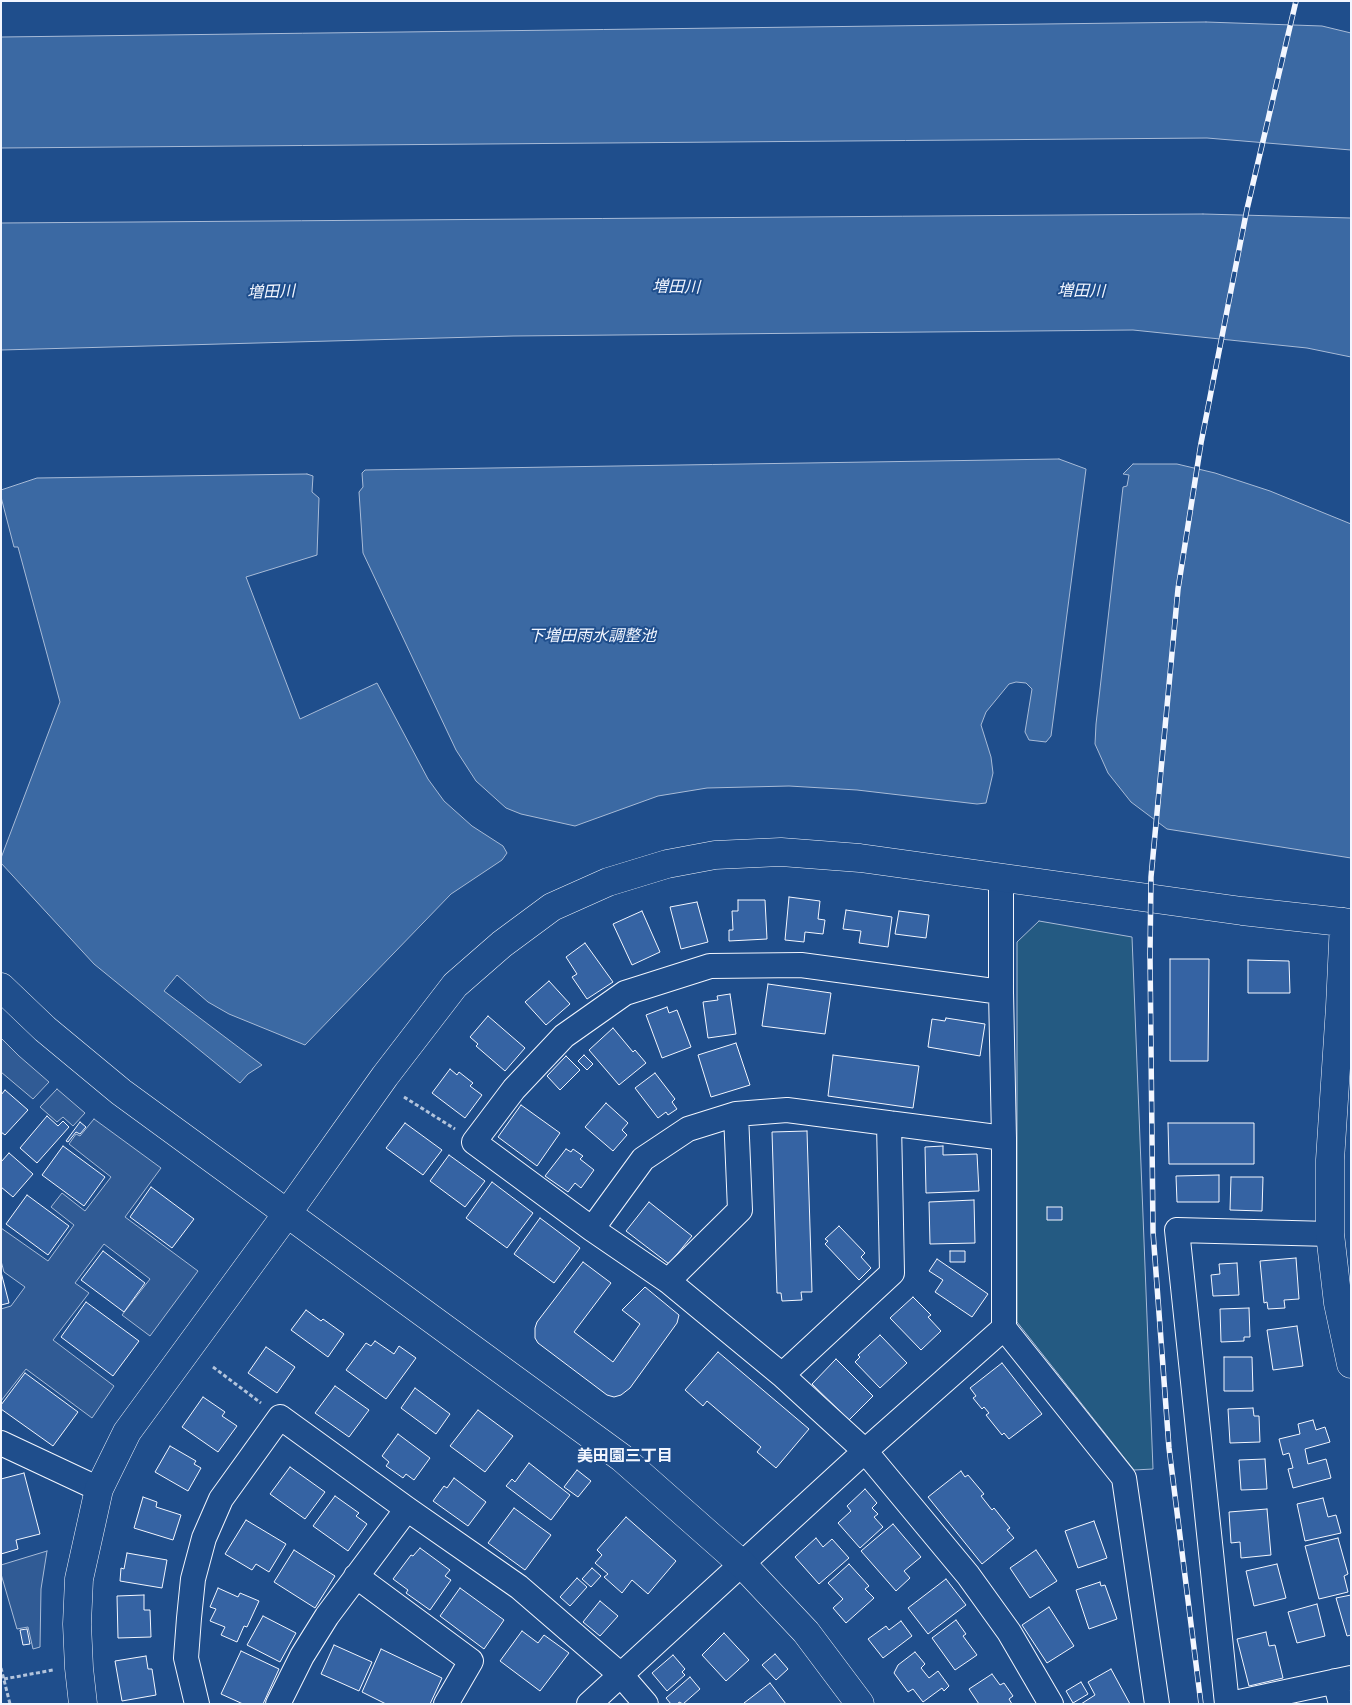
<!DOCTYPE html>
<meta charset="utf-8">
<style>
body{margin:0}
#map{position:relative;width:1352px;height:1705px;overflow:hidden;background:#1f4e8c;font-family:"Roboto Condensed",sans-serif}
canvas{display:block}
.frame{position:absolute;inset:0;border:2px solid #f2f6ff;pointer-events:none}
</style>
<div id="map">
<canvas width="1352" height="1705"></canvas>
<div class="frame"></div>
</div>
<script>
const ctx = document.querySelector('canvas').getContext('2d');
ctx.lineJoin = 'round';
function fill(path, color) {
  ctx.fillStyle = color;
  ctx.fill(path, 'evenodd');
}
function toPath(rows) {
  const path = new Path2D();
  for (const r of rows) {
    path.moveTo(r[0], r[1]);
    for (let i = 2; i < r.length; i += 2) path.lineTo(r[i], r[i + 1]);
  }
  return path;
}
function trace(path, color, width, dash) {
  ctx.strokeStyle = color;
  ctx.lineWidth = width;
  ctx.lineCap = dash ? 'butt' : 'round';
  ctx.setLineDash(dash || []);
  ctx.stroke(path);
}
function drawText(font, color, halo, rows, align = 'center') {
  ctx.font = font + ' "Roboto Condensed","Noto Sans JP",sans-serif';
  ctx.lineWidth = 4;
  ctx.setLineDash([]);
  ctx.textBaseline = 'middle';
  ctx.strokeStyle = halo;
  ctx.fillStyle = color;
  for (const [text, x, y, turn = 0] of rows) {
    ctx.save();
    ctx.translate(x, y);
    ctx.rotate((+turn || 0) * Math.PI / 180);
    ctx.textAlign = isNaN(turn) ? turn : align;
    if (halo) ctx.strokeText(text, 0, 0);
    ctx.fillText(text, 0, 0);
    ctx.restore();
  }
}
const green = toPath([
 [1039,921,1132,937,1153,1469,1134,1470,1017,1322,1017,942,1039,921]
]);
fill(green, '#245a82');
trace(green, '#a8bbd7', 1);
const parking = toPath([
 [1,1038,19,1056,49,1082,33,1099,1,1072,1,1038],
 [57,1089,85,1113,73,1126,63,1117,57,1122,40,1107,57,1089],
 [94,1119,161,1168,125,1217,198,1271,150,1336,122,1315,150,1279,104,1244,75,1283,89,1293,53,1340,114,1386,92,1418,26,1369,1,1401,1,1309,11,1306,25,1287,4,1272,1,1261,1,1228,48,1261,74,1225,51,1207,62,1193,85,1211,111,1177,69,1144,76,1134,80,1136,94,1119],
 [47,1551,41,1589,40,1647,33,1649,28,1627,17,1629,1,1574,1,1565,47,1551]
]);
fill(parking, '#305b95');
trace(parking, '#a8bbd7', 1);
const water = toPath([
 [1206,22,1322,26,1351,33,1351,150,1207,138,1,148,1,37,1206,22],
 [1203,214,1351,218,1351,357,1307,348,1133,330,513,336,1,350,1,223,1203,214],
 [1059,459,1086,469,1051,736,1046,742,1029,740,1025,732,1032,689,1026,683,1016,682,1009,684,986,712,981,725,991,757,993,773,986,803,977,804,857,790,789,786,707,788,658,796,575,826,521,814,506,808,476,781,456,750,363,553,359,492,363,487,362,473,365,470,1059,459],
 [1133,464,1177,464,1215,473,1270,491,1351,524,1351,858,1167,829,1131,802,1108,773,1095,744,1096,724,1123,487,1127,486,1129,475,1123,474,1133,464],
 [307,474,313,476,312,492,319,498,317,555,246,577,300,719,377,683,428,779,444,801,472,826,503,846,507,853,502,860,451,894,305,1045,229,1014,208,1002,177,975,164,991,262,1065,248,1074,240,1083,94,964,1,863,1,858,60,702,18,547,14,547,1,497,1,490,37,478,307,474]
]);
fill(water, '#3b69a3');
trace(water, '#a8bbd7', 1);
const building = toPath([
 [789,897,820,901,818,919,825,920,823,934,805,932,804,942,785,940,789,897],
 [738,900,765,900,767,939,729,941,729,930,733,930,732,911,738,911,738,900],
 [697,902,708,942,681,949,670,907,697,902],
 [846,910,892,917,888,947,859,943,861,931,843,929,846,910],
 [642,911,660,952,632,965,613,924,642,911],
 [899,911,929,915,926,938,895,934,899,911],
 [585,943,613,982,587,999,572,977,577,974,566,957,585,943],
 [1170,959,1209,959,1208,1061,1170,1061,1170,959],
 [1248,960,1289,961,1290,993,1248,993,1248,960],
 [549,981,570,1004,546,1025,525,1002,549,981],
 [768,984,831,993,825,1034,762,1026,768,984],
 [730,994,736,1034,708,1038,703,1002,718,1000,717,996,730,994],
 [667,1007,669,1013,677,1010,691,1047,662,1058,646,1015,667,1007],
 [488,1016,525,1048,505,1071,476,1046,478,1044,470,1037,488,1016],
 [946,1018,985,1024,980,1056,928,1047,932,1019,945,1021,946,1018],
 [613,1028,633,1052,635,1050,646,1063,619,1085,589,1050,613,1028],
 [736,1043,750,1085,711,1097,698,1055,736,1043],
 [584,1055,593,1064,587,1070,578,1061,584,1055],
 [833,1055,919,1066,913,1108,828,1096,833,1055],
 [566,1056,580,1070,560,1090,547,1076,566,1056],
 [450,1069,457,1075,459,1072,473,1083,470,1086,482,1095,465,1118,432,1093,450,1069],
 [655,1073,675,1099,672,1102,677,1109,668,1115,666,1112,658,1118,635,1088,655,1073],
 [5,1090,28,1110,5,1135,1,1132,1,1095,5,1090],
 [606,1103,628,1123,622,1130,627,1135,613,1151,585,1127,606,1103],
 [521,1105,560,1133,537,1166,498,1137,521,1105],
 [47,1116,58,1126,63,1121,69,1127,37,1163,20,1148,47,1116],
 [80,1122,86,1127,80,1134,76,1132,68,1142,66,1141,80,1122],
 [405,1123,442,1150,423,1175,386,1148,405,1123],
 [1168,1123,1254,1123,1254,1164,1169,1164,1168,1123],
 [807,1131,812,1292,801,1292,802,1300,782,1301,781,1293,777,1293,772,1132,807,1131],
 [63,1146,105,1177,84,1206,42,1175,63,1146],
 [943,1146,943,1155,977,1154,979,1191,926,1193,925,1147,943,1146],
 [566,1149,571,1152,573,1149,583,1156,580,1159,594,1170,581,1188,575,1183,568,1192,545,1176,566,1149],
 [9,1153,33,1174,13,1197,1,1187,1,1162,9,1153],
 [449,1155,485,1181,465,1207,430,1181,449,1155],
 [1219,1175,1219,1202,1177,1202,1176,1176,1219,1175],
 [1231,1177,1263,1177,1262,1211,1230,1210,1231,1177],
 [492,1182,533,1213,507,1248,466,1218,492,1182],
 [151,1187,194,1219,172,1248,130,1217,151,1187],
 [27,1195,69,1226,48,1255,6,1224,27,1195],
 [974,1200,975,1243,930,1244,929,1202,974,1200],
 [649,1202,692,1236,669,1264,626,1231,649,1202],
 [1047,1207,1062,1207,1062,1220,1047,1220,1047,1207],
 [540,1218,580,1248,554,1283,514,1254,540,1218],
 [839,1226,865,1253,861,1257,871,1268,859,1280,825,1244,828,1241,825,1239,839,1226],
 [103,1251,145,1283,124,1312,81,1280,103,1251],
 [950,1251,965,1251,965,1262,950,1262,950,1251],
 [1296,1258,1299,1299,1284,1300,1285,1308,1268,1309,1267,1302,1264,1303,1260,1261,1296,1258],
 [937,1259,988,1294,972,1317,935,1292,943,1280,929,1271,937,1259],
 [583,1262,611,1283,574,1332,613,1362,640,1324,622,1310,645,1287,679,1315,677,1323,630,1388,621,1395,614,1397,607,1395,538,1343,535,1338,535,1328,537,1322,583,1262],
 [1237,1263,1239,1295,1213,1296,1211,1275,1220,1274,1219,1264,1237,1263],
 [1,1272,9,1303,1,1305,1,1272],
 [913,1297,931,1315,928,1317,941,1331,921,1350,890,1318,913,1297],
 [86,1302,139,1341,113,1376,61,1337,86,1302],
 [1249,1308,1250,1337,1244,1337,1244,1341,1221,1342,1220,1309,1249,1308],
 [306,1310,321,1321,323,1319,344,1334,328,1357,291,1330,306,1310],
 [1297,1326,1303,1366,1273,1370,1267,1330,1297,1326],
 [880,1335,907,1363,880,1388,855,1362,860,1357,858,1355,880,1335],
 [375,1341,394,1354,399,1346,416,1358,386,1399,346,1370,366,1343,371,1346,375,1341],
 [266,1347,295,1367,277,1393,248,1373,266,1347],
 [718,1352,809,1429,776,1468,757,1452,761,1447,707,1401,703,1406,685,1390,718,1352],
 [1224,1357,1252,1357,1253,1391,1224,1391,1224,1357],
 [836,1359,873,1396,849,1420,812,1384,836,1359],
 [1002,1363,1042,1414,1009,1439,1004,1433,1002,1435,986,1415,989,1413,984,1407,982,1409,973,1398,976,1396,970,1388,1002,1363],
 [25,1373,78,1412,53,1446,1,1409,1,1405,25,1373],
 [335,1386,369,1410,349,1437,315,1413,335,1386],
 [415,1388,450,1414,436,1434,401,1408,415,1388],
 [203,1397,225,1412,222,1416,237,1426,218,1452,182,1427,203,1397],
 [1253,1408,1254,1416,1259,1416,1260,1442,1230,1443,1228,1409,1253,1408],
 [478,1410,513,1436,485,1472,450,1446,478,1410],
 [1313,1420,1316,1430,1325,1427,1330,1442,1305,1449,1308,1464,1326,1459,1331,1478,1293,1488,1288,1469,1293,1468,1289,1453,1283,1455,1279,1439,1300,1434,1298,1424,1313,1420],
 [398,1434,430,1458,414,1480,406,1474,403,1478,386,1466,389,1462,382,1456,398,1434],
 [170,1446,196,1461,194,1464,201,1468,188,1491,155,1472,170,1446],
 [1265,1459,1267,1489,1241,1490,1239,1460,1265,1459],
 [529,1463,570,1495,551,1520,506,1486,512,1479,515,1482,529,1463],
 [290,1467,325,1492,305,1519,270,1494,290,1467],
 [577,1470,591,1481,578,1497,564,1487,577,1470],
 [961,1471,965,1477,968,1475,984,1494,981,1496,992,1510,994,1508,1010,1528,1007,1530,1014,1538,982,1564,928,1497,961,1471],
 [24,1473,40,1534,16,1540,18,1549,1,1554,1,1479,24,1473],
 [454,1478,486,1502,468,1526,433,1501,444,1486,447,1488,454,1478],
 [865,1489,877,1503,872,1508,878,1514,874,1517,883,1527,860,1548,838,1523,851,1511,847,1506,865,1489],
 [335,1496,359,1513,356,1516,367,1524,348,1551,313,1526,335,1496],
 [143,1497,157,1502,156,1507,181,1515,173,1540,134,1528,143,1497],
 [1323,1498,1328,1517,1336,1515,1341,1533,1305,1541,1297,1504,1323,1498],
 [514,1508,551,1535,525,1570,488,1543,514,1508],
 [1267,1509,1271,1555,1241,1558,1240,1542,1231,1543,1229,1512,1267,1509],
 [626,1517,676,1561,648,1594,632,1580,622,1593,604,1577,608,1574,595,1563,602,1555,597,1550,626,1517],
 [246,1520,286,1544,269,1572,256,1564,252,1570,225,1554,246,1520],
 [1094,1521,1107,1558,1078,1568,1065,1531,1094,1521],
 [893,1524,921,1557,904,1571,910,1578,896,1591,861,1551,893,1524],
 [816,1538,823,1547,832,1539,849,1558,819,1584,795,1557,816,1538],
 [1338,1538,1348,1574,1344,1576,1348,1592,1319,1599,1305,1546,1338,1538],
 [420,1548,450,1570,445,1576,451,1580,430,1610,406,1593,408,1590,393,1579,411,1555,413,1556,420,1548],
 [294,1550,335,1576,315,1608,274,1582,294,1550],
 [1036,1550,1057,1581,1030,1598,1010,1568,1036,1550],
 [127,1553,167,1560,162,1588,120,1581,121,1568,124,1569,127,1553],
 [849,1564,869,1586,865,1589,874,1598,846,1623,833,1608,843,1599,828,1583,849,1564],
 [1277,1564,1286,1598,1254,1606,1246,1571,1277,1564],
 [592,1568,601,1576,591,1587,582,1579,592,1568],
 [577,1578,587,1587,570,1606,560,1597,577,1578],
 [946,1579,966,1605,928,1634,908,1608,946,1579],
 [1100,1582,1101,1586,1105,1585,1117,1619,1089,1629,1076,1590,1100,1582],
 [218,1588,238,1597,240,1593,259,1601,247,1627,244,1626,237,1642,221,1635,225,1627,210,1621,216,1609,210,1607,218,1588],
 [460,1588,504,1620,484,1649,440,1616,460,1588],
 [144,1595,144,1610,150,1610,151,1637,118,1638,117,1596,144,1595],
 [1351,1595,1351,1635,1347,1636,1336,1598,1351,1595],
 [600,1601,618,1616,600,1636,583,1622,600,1601],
 [1317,1604,1325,1636,1297,1643,1288,1612,1317,1604],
 [1049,1607,1074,1646,1047,1663,1022,1625,1049,1607],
 [263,1616,296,1633,280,1662,247,1645,263,1616],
 [956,1620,966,1634,963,1636,977,1655,955,1670,932,1638,956,1620],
 [901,1621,912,1636,883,1658,868,1639,886,1626,889,1630,901,1621],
 [27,1629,30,1644,23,1645,20,1630,27,1629],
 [522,1631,538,1643,544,1635,569,1653,540,1691,500,1661,522,1631],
 [1266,1632,1269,1646,1275,1645,1283,1678,1249,1686,1237,1639,1266,1632],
 [724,1633,749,1660,726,1681,702,1655,724,1633],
 [334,1645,372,1662,359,1691,321,1674,334,1645],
 [381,1649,442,1678,430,1704,386,1704,362,1692,381,1649],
 [241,1651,279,1669,263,1704,243,1704,221,1694,241,1651],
 [915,1652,925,1664,921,1668,929,1678,938,1671,949,1686,944,1691,942,1688,923,1702,913,1689,908,1692,894,1673,898,1665,915,1652],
 [775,1654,788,1669,776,1680,762,1665,775,1654],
 [673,1655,685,1669,682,1672,685,1675,667,1691,652,1673,673,1655],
 [146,1656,148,1669,152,1669,156,1695,122,1701,115,1661,146,1656],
 [1111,1669,1130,1704,1081,1704,1095,1695,1088,1682,1111,1669],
 [992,1674,1000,1685,1004,1683,1013,1696,1009,1699,1012,1704,979,1704,969,1689,992,1674],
 [690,1677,700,1689,683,1704,679,1702,678,1704,671,1704,666,1698,690,1677],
 [1081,1682,1088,1694,1073,1703,1066,1691,1081,1682],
 [770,1683,786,1704,745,1704,744,1703,770,1683]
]);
fill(building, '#3563a3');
trace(building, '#f2f6ff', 1);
const street = toPath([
 [1001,992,801,965,710,966,625,993,564,1036,514,1089,474,1142,592,1229,668,1281,782,1375,865,1451,968,1575,1009,1632,1051,1704],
 [592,1229,643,1159,688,1129,736,1114,787,1110,1004,1138],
 [668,1281,740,1210,736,1114],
 [1004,1328,1124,1478,1157,1704],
 [782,1375,892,1273,889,1123],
 [1,1443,99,1489],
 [356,1576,471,1661,446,1704],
 [1335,1681,1341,1704],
 [197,1704,186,1658,189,1618,193,1579,204,1538,221,1499,280,1417,407,1509,519,1587,621,1675,646,1704],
 [278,1704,302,1656,327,1616,407,1509],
 [589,1704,865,1451,1004,1328,1004,1138,1001,992,1001,878],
 [1227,1704,1177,1230,1330,1234],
 [1230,1704,1351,1678]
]);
const secondary = toPath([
 [1344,922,1340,1007,1330,1160,1330,1234,1338,1303,1351,1364],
 [1,987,45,1029,121,1092,622,1458,742,1564,806,1632,860,1704],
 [83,1704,79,1668,77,1624,79,1579,99,1489,127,1432,286,1215,385,1076,455,985,502,944,552,907,608,882,667,864,715,855,781,852,860,858,1242,911,1351,923]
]);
trace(street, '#f2f6ff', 26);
trace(secondary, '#f2f6ff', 29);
trace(toPath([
 [404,1097,455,1129],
 [213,1367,261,1403],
 [1,1668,10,1704],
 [4,1679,53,1670]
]), '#b3c4dc', 3, [4, 2.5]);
trace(street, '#1f4e8c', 24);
trace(secondary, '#1f4e8c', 28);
const rail = toPath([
 [1201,1704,1169,1448,1153,1232,1150,954,1151,877,1178,589,1201,443,1247,209,1296,1]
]);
trace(rail, '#f2f6ff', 5.5);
trace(rail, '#1f4e8c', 4, [11]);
drawText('italic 16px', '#f2f6ff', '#1f4e8c', [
 ["増田川",676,288,1],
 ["増田川",1081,292,1],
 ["増田川",271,293,-2],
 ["下増田雨水調整池",592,637]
]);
drawText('bold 16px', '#f2f6ff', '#1f4e8c', [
 ["美田園三丁目",625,1457]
]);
</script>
